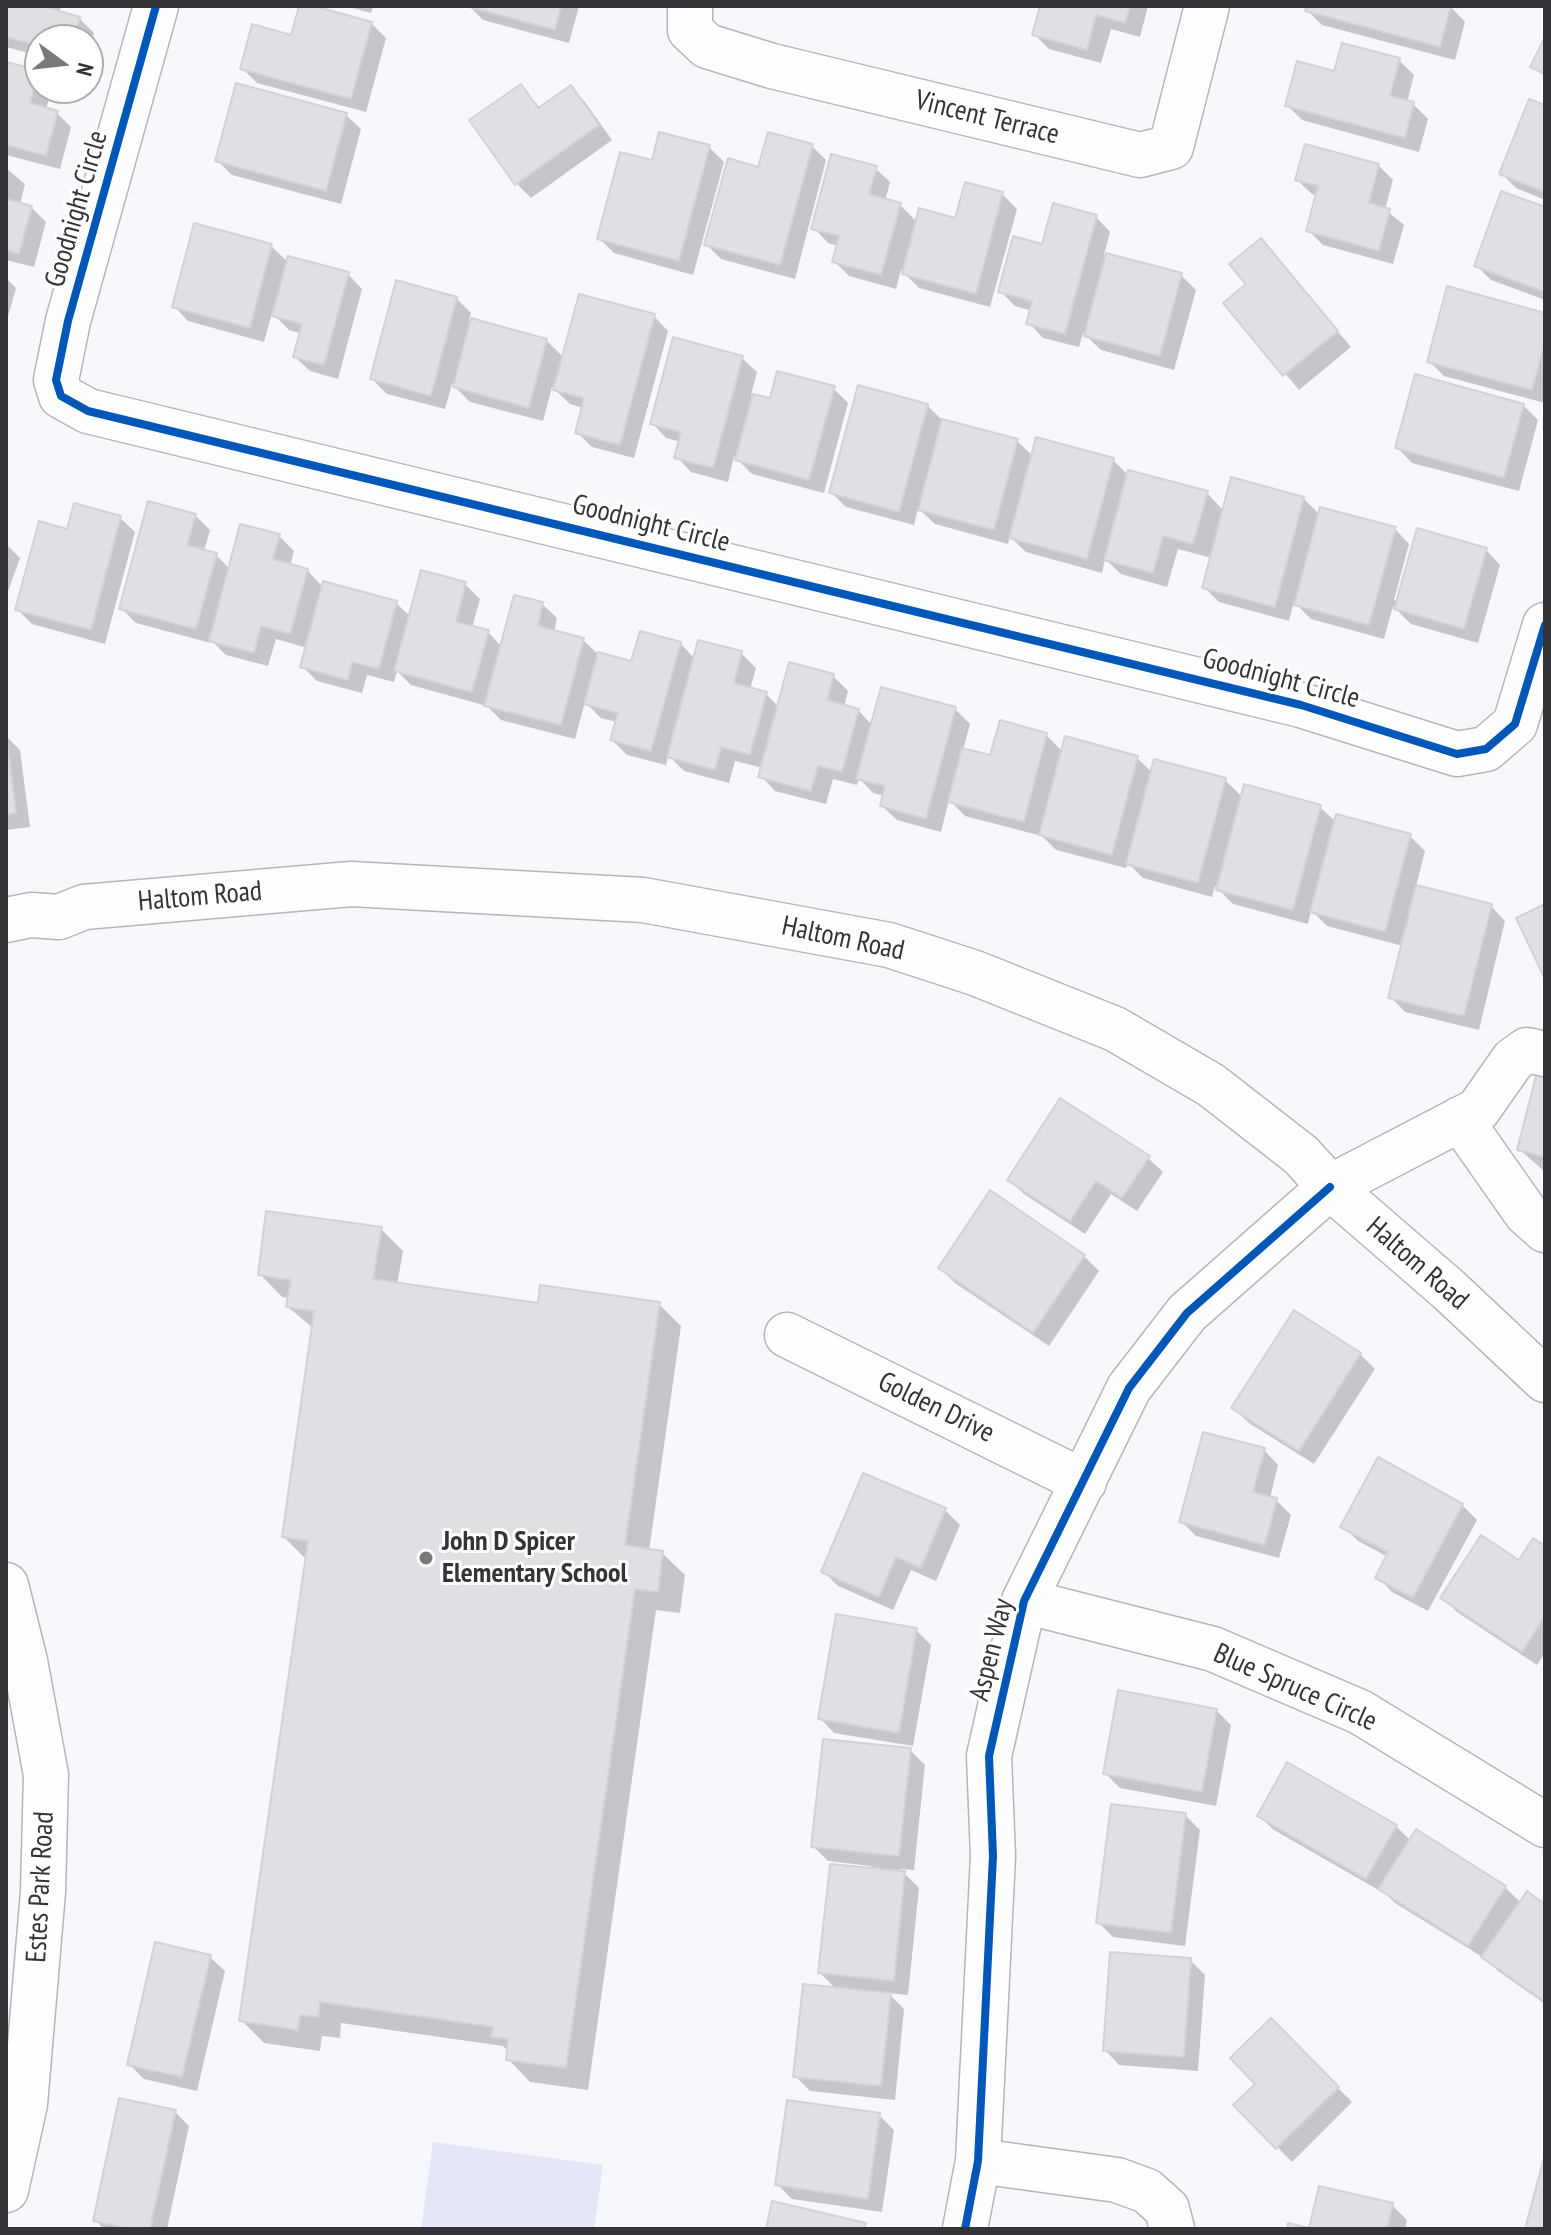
<!DOCTYPE html>
<style>
body{margin:0}
#map{position:relative;width:1551px;height:2235px;overflow:hidden;background:#f7f8fc;font-family:"PT Sans Narrow",sans-serif}
canvas{display:block}
.frame{position:absolute;inset:0;border:8px solid #333437;pointer-events:none}
.north{position:absolute;left:24px;top:24px;width:80px;height:80px;box-sizing:border-box;background:#fff;border:2px solid #adaeaf;border-radius:50%;rotate:105deg;font-size:22px;font-weight:700;line-height:32px;text-align:center;color:#333437}
.north::after{content:'';display:block;margin:auto;width:28px;height:36px;background:#78797c;clip-path:polygon(50% 0,100% 100%,50% 72%,0 100%)}
</style>
<div id="map">
<canvas width="1551" height="2235"></canvas>
<div class="frame"></div>
<div class="north">N</div>
</div>
<script>
const ctx = document.querySelector('canvas').getContext('2d');
ctx.lineJoin = 'round';
function fill(path, color) {
  ctx.fillStyle = color;
  ctx.fill(path, 'evenodd');
}
function toPath(rows) {
  const path = new Path2D();
  for (const r of rows) {
    path.moveTo(r[0], r[1]);
    for (let i = 2; i < r.length; i += 2) path.lineTo(r[i], r[i + 1]);
  }
  return path;
}
function trace(path, color, width, dash) {
  ctx.strokeStyle = color;
  ctx.lineWidth = width;
  ctx.lineCap = dash ? 'butt' : 'round';
  ctx.setLineDash(dash || []);
  ctx.stroke(path);
}
function drawText(font, color, halo, rows, align = 'center') {
  ctx.font = font + ' "PT Sans Narrow",sans-serif';
  ctx.lineWidth = 6;
  ctx.setLineDash([]);
  ctx.textBaseline = 'middle';
  ctx.strokeStyle = halo;
  ctx.fillStyle = color;
  for (const [text, x, y, turn = 0] of rows) {
    ctx.save();
    ctx.translate(x, y);
    ctx.rotate((+turn || 0) * Math.PI / 180);
    ctx.textAlign = isNaN(turn) ? turn : align;
    if (halo) ctx.strokeText(text, 0, 0);
    ctx.fillText(text, 0, 0);
    ctx.restore();
  }
}
fill(toPath([
 [433,2142,603,2165,594,2229,421,2229]
]), '#e3e7f8');
fill(toPath([
 [6,6,61,6,59,13,79,18,94,33,88,55,88,40,40,40,40,56,6,47],
 [301,6,371,23,386,38,366,112,257,83,242,68,293,37],
 [345,6,373,6,371,13],
 [469,6,579,6,569,43,483,20],
 [1042,6,1148,6,1140,37,1111,29,1101,63,1049,49,1035,35],
 [1308,6,1450,6,1465,22,1455,60,1322,25,1307,10],
 [1399,60,1414,75,1407,102,1413,104,1428,119,1419,152,1302,120,1287,105,1336,74],
 [6,64,38,72,40,75,40,88,52,88,46,110,57,113,71,127,60,169,6,155],
 [521,86,541,109,571,88,585,102,612,140,531,198,517,184],
 [1545,108,1545,200,1516,188,1501,173],
 [346,115,361,129,341,204,232,175,217,160],
 [812,146,826,160,795,279,721,259,707,245,760,169],
 [709,147,724,162,693,275,614,253,599,238,653,163],
 [1378,165,1393,180,1385,209,1404,225,1393,264,1323,245,1308,230,1317,196,1312,194,1297,180],
 [6,168,25,184,20,204,31,207,46,222,34,267,6,260],
 [875,168,890,182,885,201,900,205,917,222,957,220,1002,194,1017,209,990,307,919,288,901,270,896,289,849,276,834,261,839,246,828,243,814,228],
 [1545,209,1545,300,1491,280,1476,265],
 [1096,217,1110,232,1104,255,1181,275,1196,290,1174,370,1101,350,1083,333,1079,347,1043,338,1029,323,1032,311,1015,306,1000,291,1043,246],
 [1260,240,1351,347,1299,390,1226,303,1249,284],
 [271,246,288,262,348,274,362,289,338,379,310,371,295,357,302,334,289,330,272,313,264,342,188,321,174,306],
 [6,278,16,288,6,324],
 [456,298,471,313,469,320,546,340,564,358,654,316,668,331,634,458,592,447,577,432,583,408,570,404,552,387,543,421,470,402,452,384,445,409,387,394,372,379],
 [1545,315,1545,403,1444,376,1429,361],
 [742,358,757,372,751,395,772,401,833,388,848,403,824,493,752,474,734,456,728,482,691,472,677,457,681,442,666,438,652,423],
 [927,405,943,421,1017,441,1033,456,1113,460,1128,475,1207,493,1224,511,1303,498,1320,515,1395,529,1409,544,1394,600,1398,601,1486,550,1500,565,1478,643,1411,624,1393,606,1384,639,1311,619,1294,602,1289,621,1219,602,1204,587,1212,558,1178,549,1167,587,1121,574,1105,559,1102,573,1026,552,1010,537,1008,544,935,524,918,508,914,525,846,507,831,492],
 [1523,405,1538,420,1519,491,1412,463,1398,448],
 [195,515,210,530,204,551,216,555,230,569,279,536,294,551,290,566,307,570,323,587,396,603,411,617,465,584,480,599,472,628,488,632,502,647,542,604,557,618,554,632,583,640,599,655,633,663,680,643,695,659,741,653,756,668,750,689,766,694,779,707,833,676,848,691,844,707,858,710,872,725,955,709,970,724,963,750,992,758,1046,735,1063,752,1137,758,1153,773,1225,780,1243,798,1320,807,1336,822,1337,817,1410,836,1425,851,1416,887,1491,906,1505,921,1479,1030,1405,1012,1391,997,1403,946,1327,926,1311,910,1308,924,1233,904,1215,886,1212,897,1143,878,1128,863,1126,868,1056,850,1039,833,1038,835,965,816,949,800,941,832,897,820,882,806,885,796,873,793,859,778,857,785,833,779,826,804,775,791,761,776,763,768,735,761,729,783,684,771,668,755,666,765,627,755,612,740,617,722,601,718,585,702,575,739,501,720,487,706,411,685,397,671,394,682,367,675,362,693,317,681,302,666,307,648,276,639,268,666,226,655,211,640,211,643,136,623,121,608],
 [120,518,135,532,105,644,32,624,17,609,68,531],
 [6,544,20,558,6,597],
 [6,736,20,750,30,827,6,830],
 [1545,1076,1545,1172,1519,1149],
 [1148,1158,1163,1172,1137,1211,1111,1194,1085,1234,1024,1194,1009,1180],
 [990,1193,1084,1256,1099,1271,1049,1346,955,1283,940,1268],
 [381,1229,403,1251,397,1285,540,1305,659,1304,681,1326,649,1551,662,1553,685,1575,680,1613,656,1610,588,2090,530,2082,508,2059,509,2052,503,2046,341,2023,340,2038,322,2036,320,2051,264,2043,241,2020,307,1560,284,1537,314,1329,288,1307,290,1298,282,1297,260,1274],
 [1295,1312,1360,1354,1375,1369,1314,1464,1249,1423,1234,1408],
 [1264,1450,1278,1465,1270,1498,1276,1500,1291,1515,1279,1558,1196,1536,1181,1521],
 [865,1475,945,1510,960,1525,936,1581,911,1570,893,1610,838,1586,824,1572],
 [1462,1505,1477,1520,1428,1611,1392,1592,1378,1577,1388,1557,1358,1541,1343,1526],
 [1545,1549,1545,1653,1537,1665,1457,1612,1443,1598],
 [916,1630,931,1645,913,1746,834,1733,820,1718],
 [1216,1710,1231,1725,1216,1806,1120,1788,1105,1773],
 [910,1750,925,1765,914,1870,900,1869,919,1888,908,1995,888,1993,904,2009,895,2100,810,2091,795,2076,837,1990,820,1973,871,1866,828,1861,814,1847],
 [1185,1815,1200,1830,1185,1946,1113,1937,1098,1922],
 [1259,1816,1396,1826,1411,1841,1505,1887,1521,1903,1545,1906,1545,2004,1498,1971,1484,1958,1395,1903,1382,1890,1382,1892,1274,1830],
 [210,1957,225,1971,197,2091,144,2079,129,2064],
 [1190,1960,1205,1975,1198,2071,1119,2065,1105,2050],
 [1271,2021,1352,2102,1292,2162,1236,2105,1257,2084],
 [175,2112,189,2126,167,2229,104,2229,95,2220],
 [879,2115,894,2130,882,2212,792,2199,777,2184],
 [1392,2205,1407,2220,1405,2229,1311,2229]
]), '#0003');
const building = toPath([
 [6,6,43,6,80,17,74,40,40,40,40,46,6,37,6,6],
 [299,6,314,6,372,22,351,99,240,69,252,24,291,35,299,6],
 [466,6,561,6,555,30,466,6],
 [1040,6,1130,6,1125,23,1096,15,1087,50,1032,35,1040,6],
 [1306,6,1451,6,1440,47,1305,11,1306,6],
 [1545,37,1545,74,1530,67,1545,37],
 [1342,43,1400,58,1390,96,1414,102,1405,138,1285,106,1297,61,1334,71,1342,43],
 [6,62,39,70,30,103,58,111,46,156,6,145,6,62],
 [236,83,347,113,326,191,215,161,236,83],
 [521,84,538,108,571,85,599,125,515,185,469,120,521,84],
 [1529,99,1545,105,1545,192,1499,174,1529,99],
 [659,132,710,145,679,261,597,239,620,152,652,160,659,132],
 [768,132,813,144,780,265,704,245,728,158,758,167,768,132],
 [1305,144,1379,164,1369,203,1390,209,1379,251,1306,231,1318,186,1295,180,1305,144],
 [831,154,877,166,869,194,901,203,881,275,832,262,839,236,811,229,831,154],
 [965,182,1003,192,976,294,902,274,919,208,955,218,965,182],
 [1501,191,1545,207,1545,292,1474,266,1501,191],
 [6,199,32,206,19,254,6,250,6,199],
 [1053,203,1097,215,1065,334,1026,324,1032,301,998,292,1013,236,1042,244,1053,203],
 [194,223,272,244,250,328,172,307,194,223],
 [1261,238,1338,331,1283,376,1223,303,1246,284,1229,264,1261,238],
 [1106,253,1182,273,1160,356,1084,336,1106,253],
 [288,256,349,272,324,365,293,357,302,324,272,316,288,256],
 [396,280,457,297,431,396,370,379,396,280],
 [1447,286,1545,313,1545,341,1532,390,1427,362,1447,286],
 [579,294,655,314,620,445,575,433,584,398,553,390,579,294],
 [471,318,547,339,529,408,453,387,471,318],
 [673,337,743,356,713,468,674,458,681,432,650,424,673,337],
 [777,371,835,386,809,480,735,460,753,394,770,398,777,371],
 [1415,374,1524,404,1504,478,1395,448,1415,374],
 [858,385,928,404,899,512,829,493,858,385],
 [942,419,1018,439,994,530,918,510,942,419],
 [1036,437,1114,458,1087,559,1009,538,1036,437],
 [1128,470,1208,491,1193,544,1163,536,1153,573,1104,560,1128,470],
 [1231,477,1304,497,1275,607,1202,588,1231,477],
 [148,501,196,514,187,545,217,553,196,629,119,609,148,501],
 [74,503,121,516,91,630,15,610,39,521,67,529,74,503],
 [1320,507,1396,527,1369,625,1294,605,1320,507],
 [240,524,280,534,273,559,308,569,290,634,261,626,254,653,209,641,240,524],
 [1417,528,1487,548,1464,629,1394,609,1417,528],
 [421,570,466,582,456,622,489,630,472,692,394,671,421,570],
 [323,581,397,601,379,669,352,662,348,680,300,667,323,581],
 [514,595,543,602,538,626,584,638,561,725,484,706,514,595],
 [640,631,681,642,651,751,610,740,618,713,584,704,598,652,631,661,640,631],
 [698,640,742,651,734,683,767,692,750,755,721,747,715,770,667,757,698,640],
 [789,662,834,674,827,700,859,709,842,772,818,766,811,791,758,777,789,662],
 [881,687,956,707,926,819,880,806,885,786,856,779,881,687],
 [1000,720,1047,733,1024,822,948,802,962,748,990,755,1000,720],
 [6,733,16,813,6,814,6,733],
 [1065,736,1138,756,1112,855,1039,835,1065,736],
 [1154,759,1226,778,1198,883,1126,864,1154,759],
 [1244,784,1321,805,1293,910,1216,890,1244,784],
 [1336,814,1411,834,1385,932,1310,912,1336,814],
 [1416,885,1492,904,1464,1016,1388,998,1416,885],
 [1545,904,1545,979,1516,918,1545,904],
 [1537,1072,1545,1074,1545,1157,1517,1150,1537,1072],
 [1060,1098,1150,1156,1122,1198,1096,1181,1070,1221,1007,1180,1060,1098],
 [990,1190,1085,1255,1033,1333,938,1268,990,1190],
 [266,1211,382,1227,373,1279,538,1303,540,1285,660,1302,625,1545,663,1551,658,1592,635,1589,566,2068,506,2060,508,2039,491,2037,493,2027,320,2002,318,2017,300,2015,298,2030,239,2021,308,1541,282,1537,314,1311,286,1307,291,1280,258,1275,266,1211],
 [1294,1310,1361,1353,1299,1451,1231,1408,1294,1310],
 [1203,1432,1265,1448,1253,1492,1277,1498,1265,1545,1179,1522,1203,1432],
 [1378,1457,1463,1504,1413,1598,1375,1578,1388,1552,1340,1527,1378,1457],
 [863,1473,946,1508,921,1568,896,1557,879,1597,821,1572,863,1473],
 [1481,1535,1519,1560,1533,1538,1545,1546,1545,1616,1522,1652,1440,1598,1481,1535],
 [836,1614,917,1628,899,1733,818,1719,836,1614],
 [1118,1690,1217,1709,1202,1792,1103,1774,1118,1690],
 [823,1739,911,1748,899,1856,811,1847,823,1739],
 [1287,1762,1397,1825,1366,1879,1257,1816,1287,1762],
 [1111,1804,1186,1813,1171,1933,1096,1923,1111,1804],
 [1416,1829,1506,1886,1468,1946,1378,1889,1416,1829],
 [830,1864,905,1871,894,1981,818,1973,830,1864],
 [1527,1891,1545,1904,1545,2002,1481,1957,1527,1891],
 [155,1942,211,1955,182,2077,127,2065,155,1942],
 [1110,1952,1191,1958,1184,2057,1103,2051,1110,1952],
 [803,1984,891,1993,881,2086,793,2077,803,1984],
 [1271,2018,1339,2087,1276,2149,1233,2105,1255,2084,1230,2058,1271,2018],
 [119,2098,176,2110,150,2229,131,2229,93,2221,119,2098],
 [787,2100,880,2113,868,2199,775,2185,787,2100],
 [1545,2154,1545,2229,1525,2229,1545,2154],
 [1319,2186,1393,2203,1387,2229,1287,2229,1288,2223,1309,2228,1319,2186],
 [772,2201,866,2223,864,2229,766,2229,772,2201]
]);
fill(building, '#dfe0e3');
trace(building, '#d2d3d6', 2);
const minor = toPath([
 [156,6,68,321,56,380,61,396,88,411,1301,705,1457,754,1486,749,1515,724,1545,625],
 [690,6,690,30,707,46,772,66,1140,155,1171,147,1207,6],
 [1460,1119,1526,1213,1545,1230],
 [787,1335,1084,1482],
 [6,1585,25,1661,46,1775,43,1892,25,2104,6,2190],
 [1024,1601,1213,1649,1360,1712,1545,1825],
 [978,2161,1117,2180,1147,2191,1167,2209,1172,2229],
 [965,2229,978,2161,993,1856,989,1756,1024,1601,1129,1388,1187,1313,1330,1187,1478,1110,1513,1060,1527,1050,1545,1054]
]);
const major = toPath([
 [6,920,31,915,59,917,84,907,351,884,643,900,889,945,975,973,1115,1029,1211,1085,1301,1155,1330,1187,1449,1290,1545,1380]
]);
trace(minor, '#b6b6b9', 47);
trace(major, '#b6b6b9', 47);
trace(minor, '#fefeff', 44);
trace(major, '#fefeff', 44);
trace(toPath([
 [156,6,68,321,56,380,61,396,88,411,1301,705,1457,754,1486,749,1515,724,1545,625],
 [965,2229,978,2161,993,1856,989,1756,1024,1601,1129,1388,1187,1313,1330,1187]
]), '#0057b8', 8);
for (const [x, y, r, color] of [
 [426,1558,8,"#78797c"]
]) {
  const dot = new Path2D();
  dot.arc(x, y, r, 0, 2 * Math.PI);
  ctx.fillStyle = color;
  ctx.fill(dot);
  trace(dot, '#fff', 3);
}
drawText('28px', '#333437', '#fff', [
 ["Vincent Terrace",987,118,14],
 ["Goodnight Circle",77,209,-74],
 ["Goodnight Circle",651,524,14],
 ["Goodnight Circle",1281,679,15],
 ["Haltom Road",200,897,-5],
 ["Haltom Road",843,939,12],
 ["Haltom Road",1417,1264,41],
 ["Golden Drive",936,1408,26],
 ["Aspen Way",992,1650,-76],
 ["Blue Spruce Circle",1295,1688,24],
 ["Estes Park Road",41,1887,-87]
]);
drawText('bold 28px', '#333437', '#fff', [
 ["John D Spicer",442,1542],
 ["Elementary School",442,1574]
], 'left');
</script>
